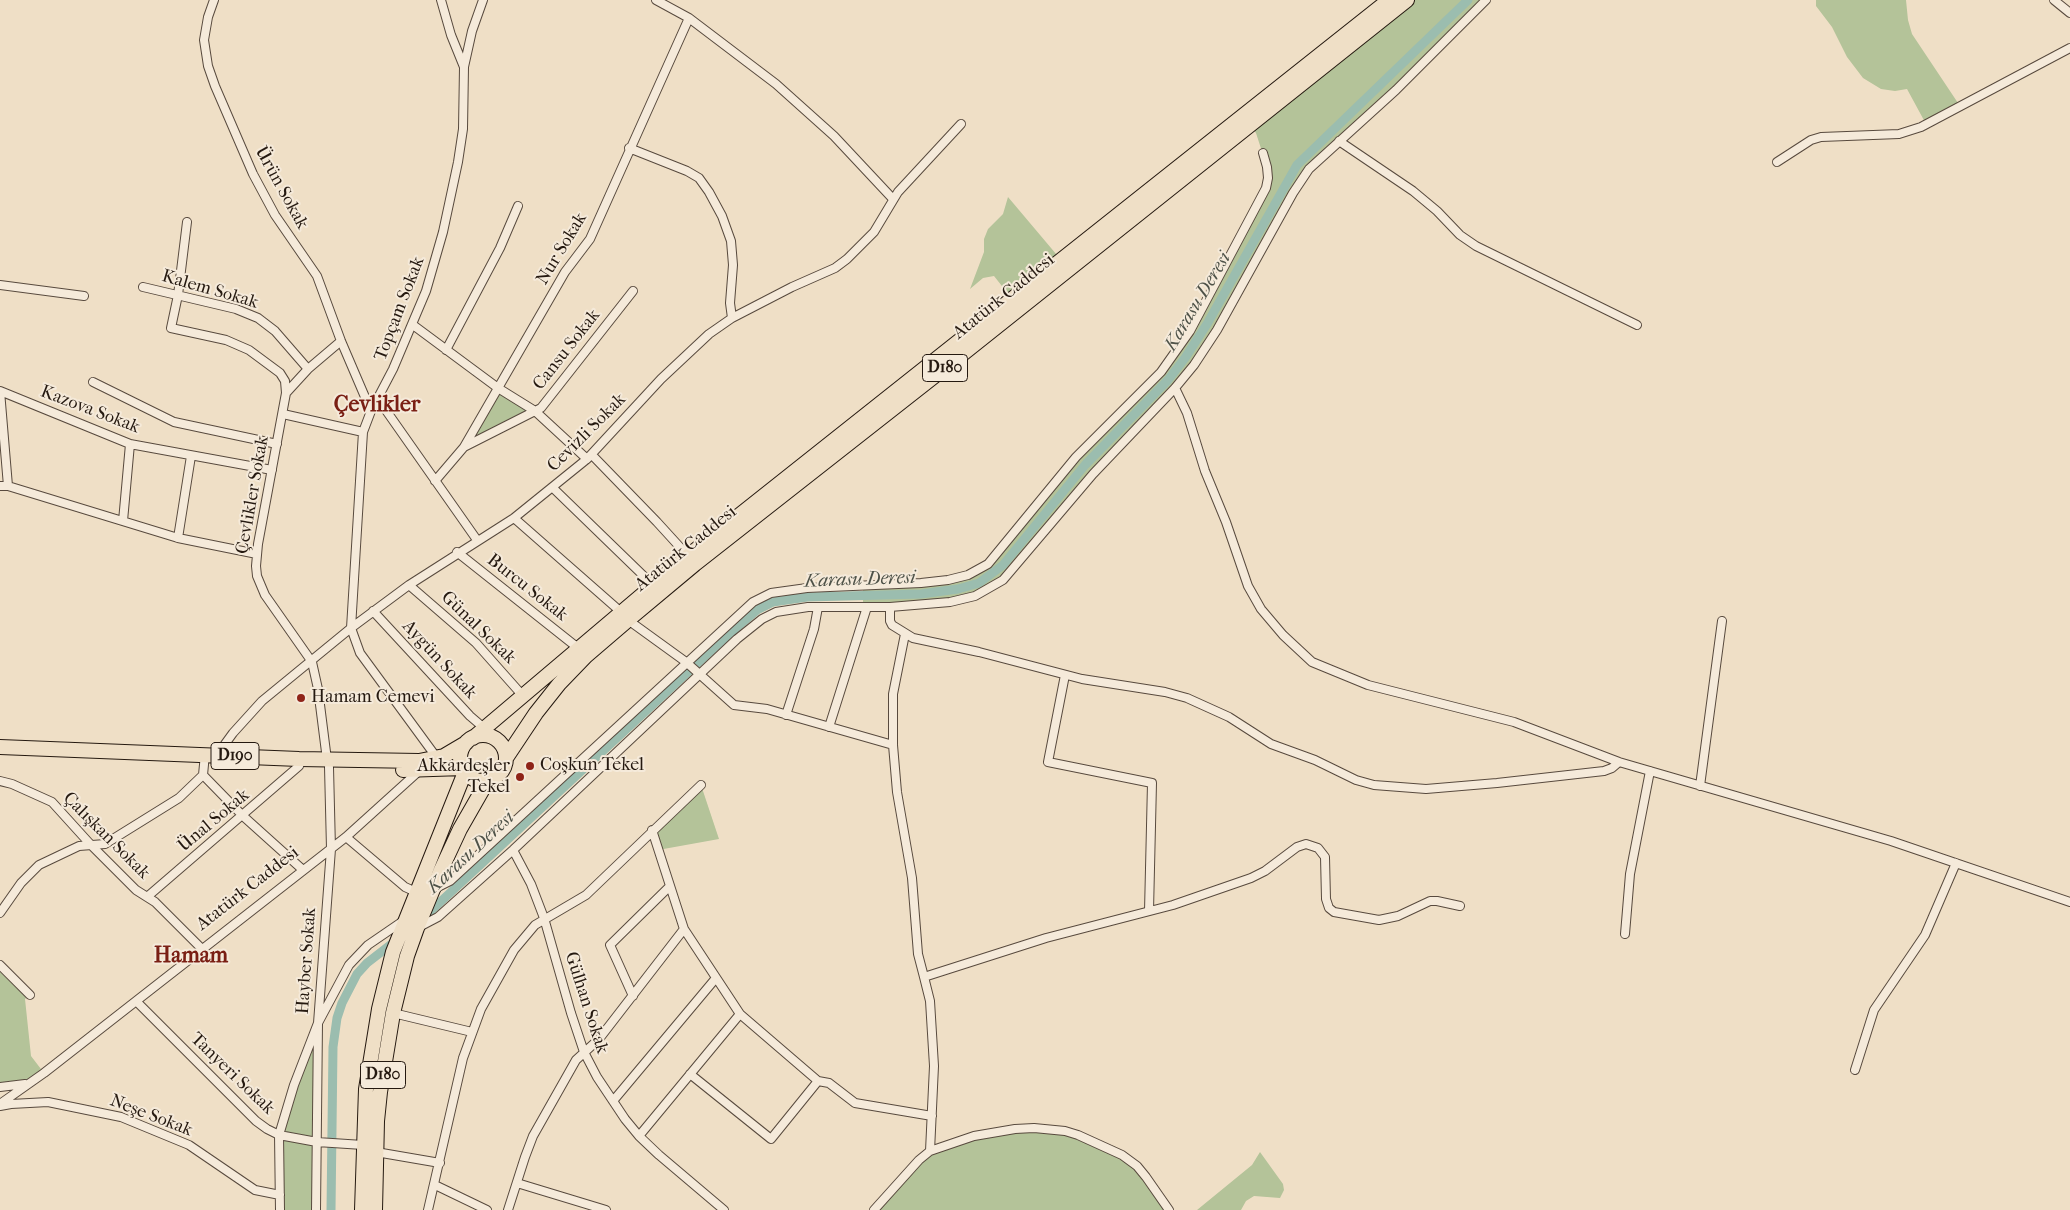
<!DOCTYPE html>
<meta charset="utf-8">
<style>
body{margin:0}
canvas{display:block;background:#efdfc6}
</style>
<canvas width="2070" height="1210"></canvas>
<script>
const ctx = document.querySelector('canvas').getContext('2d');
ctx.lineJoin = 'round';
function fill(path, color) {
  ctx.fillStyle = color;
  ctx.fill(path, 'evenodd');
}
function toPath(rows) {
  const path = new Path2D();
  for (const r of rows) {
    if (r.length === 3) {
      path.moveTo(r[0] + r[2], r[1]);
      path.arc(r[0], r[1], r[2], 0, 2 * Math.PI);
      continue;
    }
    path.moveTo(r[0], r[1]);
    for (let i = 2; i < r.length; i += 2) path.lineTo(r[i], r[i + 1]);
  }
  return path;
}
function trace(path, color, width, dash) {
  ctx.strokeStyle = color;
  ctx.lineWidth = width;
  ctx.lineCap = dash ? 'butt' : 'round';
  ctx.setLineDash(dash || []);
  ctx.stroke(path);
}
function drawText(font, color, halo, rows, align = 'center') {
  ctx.font = font + ' "IM FELL French Canon",serif';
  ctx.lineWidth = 4;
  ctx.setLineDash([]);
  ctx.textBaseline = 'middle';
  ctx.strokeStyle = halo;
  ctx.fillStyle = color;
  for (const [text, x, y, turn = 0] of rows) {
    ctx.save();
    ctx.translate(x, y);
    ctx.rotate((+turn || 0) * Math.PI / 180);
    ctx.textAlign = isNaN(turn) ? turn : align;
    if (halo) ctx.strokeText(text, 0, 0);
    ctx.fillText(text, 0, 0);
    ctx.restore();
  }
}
fill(toPath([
 [1407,0,1486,0,1309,169,1194,365,1093,474,1011,572,975,596,863,607,863,585,921,583,983,568,1076,457,1176,351,1263,194,1267,167,1256,133,1250,125],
 [1816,0,1906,0,1908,20,1912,34,1960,106,1926,124,1907,89,1895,91,1881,89,1863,78,1847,57,1832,27,1816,6],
 [1008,197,1062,261,1013,300,994,276,983,278,970,289,984,252,984,239,988,229,1003,214],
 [498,388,535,411,464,447],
 [701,785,719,839,658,850,652,830],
 [0,965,29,995,25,999,31,1056,44,1073,32,1082,0,1087],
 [318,1023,316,1210,280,1210,279,1135],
 [1065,1131,1129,1160,1169,1210,874,1210,930,1151,993,1132],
 [1260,1152,1283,1184,1284,1190,1280,1198,1254,1196,1246,1201,1241,1210,1197,1210,1252,1165]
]), '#b4c399');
trace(toPath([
 [423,918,730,633,757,610,773,602,807,597,921,594,958,589,979,583,1003,565,1085,465,1168,380,1185,358,1207,324,1297,165,1468,0],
 [331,1210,333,1047,337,1018,342,1003,357,974,367,963,398,939]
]), '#9bbdaf', 9);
const minor = toPath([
 [214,0,208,17,204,40,208,66,215,86,253,174,275,215,317,276,341,341,371,411],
 [656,0,689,18,776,84,834,136,893,199],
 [2054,0,2070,13],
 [464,67,472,31,483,0],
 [1339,141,1413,191,1437,211,1460,235,1476,246,1637,325],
 [629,148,687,171,699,178,709,192,722,216,731,241,733,265,730,303,732,318],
 [1777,162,1811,140,1821,137,1899,134,1921,127,2070,48],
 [187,222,178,295,171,328,226,340,249,350,280,373,285,381,286,393],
 [0,285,84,296],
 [143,287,236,309,258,318,275,331,308,369],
 [413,325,498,388,535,411,587,459],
 [446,350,500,248,518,206],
 [93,382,174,422,277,444],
 [1175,388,1187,413,1205,471,1226,522,1248,586,1261,609,1283,635,1312,662,1368,685,1514,722,1619,762,1891,841,2070,902],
 [378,399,477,540],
 [283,414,363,432],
 [464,447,541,408,633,291],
 [592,455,657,522,688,556],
 [435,481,464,447,565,272,590,239,689,18],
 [0,486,8,486,0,391,130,444,272,470],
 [8,486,178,538,257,554],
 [553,488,653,585],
 [514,518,621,612],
 [123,521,130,444],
 [178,538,191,456],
 [457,552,578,648],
 [409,585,476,643,523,696],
 [890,607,890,621,892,625,913,638,979,652,1082,679,1165,692,1187,698,1229,717,1271,744,1315,760,1356,780,1374,785,1426,789,1497,783,1604,771,1612,768,1619,762],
 [373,611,470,716,484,728],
 [628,620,686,662,734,705,767,709,893,745],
 [905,634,893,694,893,745,897,792,912,878,918,954,924,977,1046,938,1173,905,1251,878,1265,871,1297,847,1306,844,1318,848,1325,857,1326,899,1329,908,1334,912,1379,920,1398,916,1430,901,1437,901,1460,906],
 [1065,675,1048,762,1152,783,1149,911],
 [786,715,814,629,818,607],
 [829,727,867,607],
 [222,755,225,744,233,733,262,701,351,628,409,585,514,518,587,459,661,379,709,334,732,318,792,287,835,268,847,259,874,232,898,192,961,124],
 [437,758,360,653,351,628,363,432,371,411,393,369,426,291,443,232,458,162,463,129,464,67,451,35,441,0],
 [327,760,318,689,312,662,265,595,257,576,256,566,258,544,286,393,308,369,341,341],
 [203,775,243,816,303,870],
 [0,781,12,784,52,802,91,845,136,890,155,902,202,949],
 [1700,786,1722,621],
 [652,830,684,929,740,1014,818,1081,829,1083,855,1103,932,1116],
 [346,837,405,887,416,892],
 [513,850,531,884,544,918,571,1013,584,1052,597,1077,625,1119,639,1136,659,1155,724,1210],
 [434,889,450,881,753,602,771,593,807,588,921,583,948,580,968,575,988,564,1076,457,1161,372,1190,331,1266,188,1268,178,1267,167,1263,153],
 [147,897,299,766],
 [0,913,21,883,39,865,79,846,105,844,179,798,203,775,205,754],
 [419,927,438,917,513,850,737,639,762,619,776,612,808,607,890,607,950,602,975,596,1003,580,1093,474,1175,388,1194,365,1217,330,1293,193,1309,169,1396,90,1486,0],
 [1625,934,1630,874,1650,771],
 [0,965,30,995],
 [924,977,930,1001,934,1066,930,1151],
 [633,996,610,945,669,887],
 [136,1001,256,1121,267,1129,279,1135,317,1142,363,1145],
 [393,1013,472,1032],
 [1855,1070,1874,1010,1925,935,1956,863],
 [690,1074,771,1139,818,1081],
 [0,1087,25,1084],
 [613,1101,716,978],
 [0,1104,44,1073,346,837,419,771],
 [0,1106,11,1104,48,1102,121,1117,189,1145,255,1190,280,1195],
 [639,1136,740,1014],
 [376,1152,440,1163],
 [517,1183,606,1210],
 [435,1185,487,1210],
 [280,1210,279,1135,294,1085,318,1023,331,849,329,767],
 [316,1210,318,1023,349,965,368,945,403,921],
 [428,1210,463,1058,481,1009,514,950,535,925,586,895,701,785],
 [508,1210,525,1157,533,1136,576,1060,599,1039,684,929],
 [874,1210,919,1160,930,1151,974,1136,1015,1129,1034,1128,1065,1131,1078,1135,1122,1155,1137,1166,1146,1177,1169,1210]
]);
const trunk = toPath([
 [483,758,23],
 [473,738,688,556,1389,0],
 [0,747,299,759,419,761,444,756,466,743],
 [506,758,536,713,559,684,586,656,628,620,695,564,960,356,1407,0],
 [403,770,463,768],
 [362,1210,366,1089,379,1009,393,952,465,772],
 [375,1210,377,1121,380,1092,393,1013,407,956,417,928,441,870,460,829,488,780]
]);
trace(minor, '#584a3e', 10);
trace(trunk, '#251910', 16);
trace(minor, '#f5eada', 8);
trace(trunk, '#efdfc6', 14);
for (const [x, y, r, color] of [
 [301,698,5,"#8f2418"],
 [530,766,5,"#8f2418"],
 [520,777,5,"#8f2418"]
]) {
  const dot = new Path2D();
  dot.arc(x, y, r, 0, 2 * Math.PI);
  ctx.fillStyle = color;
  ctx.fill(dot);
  trace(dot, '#f5eada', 2);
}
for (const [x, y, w] of [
 [945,368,45],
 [235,756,48],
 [383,1075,45]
]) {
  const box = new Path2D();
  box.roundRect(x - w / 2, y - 13.5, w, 27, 4);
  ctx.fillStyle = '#f5eada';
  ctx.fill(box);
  trace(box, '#251910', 1);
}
drawText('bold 16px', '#251910', null, [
 ["D180",945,368],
 ["D190",235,756],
 ["D180",383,1075]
]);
drawText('18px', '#251910', '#f5eada', [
 ["Ürün Sokak",281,188,61],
 ["Nur Sokak",562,249,-59],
 ["Kalem Sokak",210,290,16],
 ["Atatürk Caddesi",1004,297,-39],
 ["Topçam Sokak",400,309,-69],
 ["Cansu Sokak",567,350,-52],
 ["Kazova Sokak",90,410,21],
 ["Cevizli Sokak",587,433,-45],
 ["Çevlikler Sokak",253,495,-80],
 ["Atatürk Caddesi",686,549,-39],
 ["Burcu Sokak",527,588,38],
 ["Günal Sokak",478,628,44],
 ["Aygün Sokak",439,660,47],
 ["Ünal Sokak",214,821,-40],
 ["Çalışkan Sokak",106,836,45],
 ["Atatürk Caddesi",248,889,-38],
 ["Hayber Sokak",307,961,-86],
 ["Gülhan Sokak",586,1003,72],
 ["Tanyeri Sokak",232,1074,44],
 ["Neşe Sokak",151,1116,21]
]);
drawText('18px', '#251910', '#f5eada', [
 ["Hamam Cemevi",311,698],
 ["Coşkun Tekel",540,766],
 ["Akkardeşler",510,767,"right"],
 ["Tekel",510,788,"right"]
], 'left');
drawText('italic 19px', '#4e5248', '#f5eada', [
 ["Karasu Deresi",1198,302,-59],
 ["Karasu Deresi",860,580,-2],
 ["Karasu Deresi",471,853,-43]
]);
drawText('bold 22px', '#7a1f14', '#f5eada', [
 ["Çevlikler",377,406],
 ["Hamam",191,957]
]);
</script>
